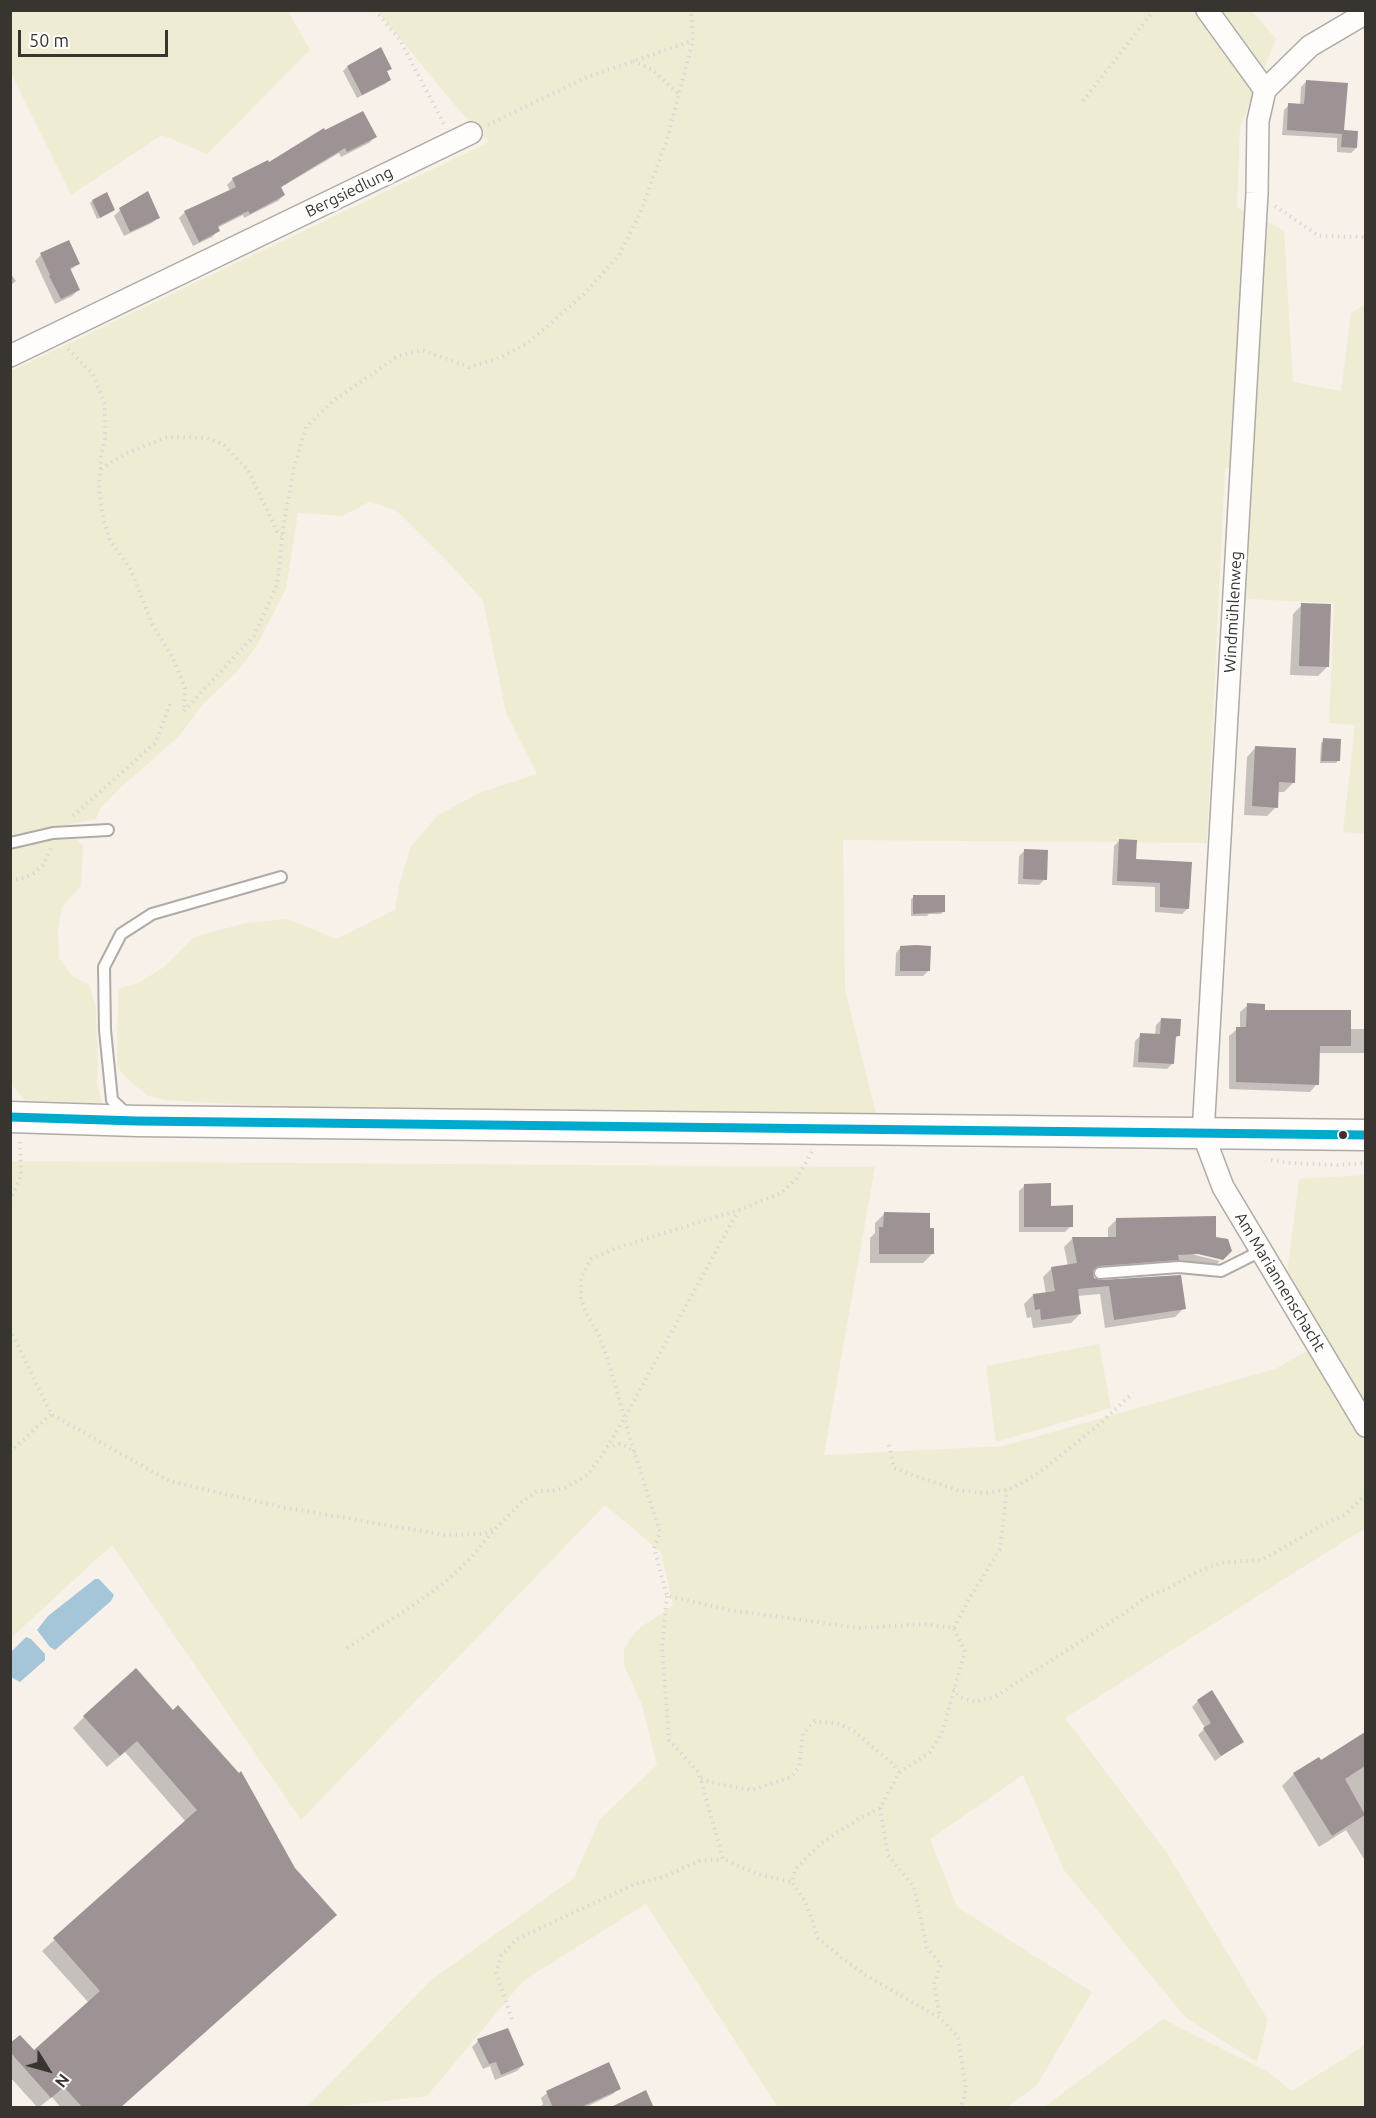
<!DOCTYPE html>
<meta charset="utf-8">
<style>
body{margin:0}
#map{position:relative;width:1376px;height:2118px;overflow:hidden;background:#f7f1ea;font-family:Ubuntu,sans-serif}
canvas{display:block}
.frame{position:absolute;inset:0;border:12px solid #383430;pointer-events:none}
.north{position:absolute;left:18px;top:2040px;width:60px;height:60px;-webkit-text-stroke:4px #fff;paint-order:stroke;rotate:127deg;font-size:16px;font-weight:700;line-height:24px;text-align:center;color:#383430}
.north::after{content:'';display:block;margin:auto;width:21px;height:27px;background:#383430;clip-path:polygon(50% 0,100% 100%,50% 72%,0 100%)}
.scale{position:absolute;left:18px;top:30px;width:150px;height:27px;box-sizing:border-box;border:3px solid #383430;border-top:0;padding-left:8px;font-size:18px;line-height:21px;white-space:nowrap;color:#383430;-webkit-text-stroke:4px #fff;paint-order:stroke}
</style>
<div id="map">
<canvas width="1376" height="2118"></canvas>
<div class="frame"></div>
<div class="north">N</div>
<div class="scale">50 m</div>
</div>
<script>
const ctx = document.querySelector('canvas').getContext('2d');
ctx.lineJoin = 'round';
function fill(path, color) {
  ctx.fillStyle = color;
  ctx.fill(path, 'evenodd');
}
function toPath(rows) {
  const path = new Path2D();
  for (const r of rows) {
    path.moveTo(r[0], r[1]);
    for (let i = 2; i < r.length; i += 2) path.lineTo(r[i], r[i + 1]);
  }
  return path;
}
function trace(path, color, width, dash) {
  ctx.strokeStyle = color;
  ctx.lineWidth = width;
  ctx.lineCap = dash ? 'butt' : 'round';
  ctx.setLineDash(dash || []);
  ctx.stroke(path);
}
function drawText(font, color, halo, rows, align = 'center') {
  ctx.font = font + ' Ubuntu,sans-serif';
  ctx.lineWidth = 6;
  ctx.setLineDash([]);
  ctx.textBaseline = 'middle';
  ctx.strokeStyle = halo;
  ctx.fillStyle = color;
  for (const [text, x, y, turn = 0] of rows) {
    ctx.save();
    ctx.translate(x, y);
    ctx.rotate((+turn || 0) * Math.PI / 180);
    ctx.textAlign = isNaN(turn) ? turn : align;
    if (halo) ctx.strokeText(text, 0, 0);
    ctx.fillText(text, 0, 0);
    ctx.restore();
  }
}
fill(toPath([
 [11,10,288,11,310,50,207,154,162,135,71,195,11,73],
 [1251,10,1276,39,1240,127,1237,207,1284,230,1293,382,1341,391,1351,313,1365,304,1365,834,1343,832,1355,725,1329,723,1334,603,1246,599,1251,470,1225,468,1207,843,843,840,845,989,878,1121,300,1108,165,1100,148,1096,131,1082,117,1067,118,989,140,982,164,967,194,937,246,923,288,919,337,939,395,910,399,885,411,846,437,816,479,793,537,774,506,713,483,601,452,566,396,510,369,502,343,516,298,513,286,589,256,647,235,674,205,702,178,737,117,791,100,809,96,819,11,836,11,371,489,142,459,110,377,11],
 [77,839,83,846,81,886,62,907,58,931,59,958,73,977,89,984,96,1008,98,1065,97,1084,102,1103,25,1101,11,1084,11,849,45,841],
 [11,1161,875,1167,824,1455,1003,1446,1275,1369,1309,1350,1365,1441,1365,1528,1065,1718,1165,1850,1268,2020,1257,2062,1186,2018,1064,1870,1023,1775,930,1839,957,1907,1092,1992,1037,2085,1007,2107,778,2107,646,1904,523,1981,427,2096,333,2107,307,2107,431,1980,574,1878,600,1819,657,1765,642,1705,624,1665,624,1649,637,1630,673,1605,661,1552,605,1505,301,1820,112,1545,11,1638],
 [1365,1175,1365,1408,1287,1273,1299,1179],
 [1099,1344,1111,1408,996,1442,986,1366],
 [1163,2019,1267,2071,1292,2091,1365,2045,1365,2107,1044,2107]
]), '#eeedd3');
fill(toPath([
 [95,1579,99,1579,114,1595,111,1601,55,1650,50,1647,37,1630,48,1616],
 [26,1637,31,1639,45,1654,45,1660,20,1682,11,1677,11,1652]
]), '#a4c6d8');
fill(toPath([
 [347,67,390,69,386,72,390,80,385,84,357,98,343,71],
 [1306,82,1356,148,1351,153,1337,152,1337,138,1282,135,1284,110,1289,105,1300,106,1301,87],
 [375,137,369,143,341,157,339,153,280,188,284,195,278,201,244,218,243,215,217,228,218,231,212,237,193,246,179,218,185,212,230,191,227,185,233,179,268,164],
 [92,201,114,210,97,219,90,203],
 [120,210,158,217,152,223,124,236,114,216],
 [41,255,78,264,69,271,78,290,72,296,55,304,35,261],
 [10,273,16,281,10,286],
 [1302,605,1328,666,1318,676,1290,675,1293,614],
 [1324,740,1338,761,1336,763,1320,763,1321,743],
 [1256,747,1293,783,1284,792,1277,792,1276,807,1267,816,1244,815,1247,757],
 [1119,841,1134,860,1191,863,1188,908,1182,914,1155,912,1155,887,1112,885,1114,846],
 [1025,850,1045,879,1039,885,1018,884,1019,856],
 [914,897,943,911,941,914,929,914,927,916,911,916,911,899],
 [901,947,929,970,923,976,895,976,896,953],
 [1248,1005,1264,1012,1350,1029,1366,1029,1366,1053,1318,1053,1317,1084,1310,1092,1229,1089,1229,1036,1237,1029,1240,1029,1240,1012],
 [1162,1019,1178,1036,1174,1040,1173,1063,1167,1069,1133,1067,1135,1041,1141,1035,1155,1035,1156,1025],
 [1025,1185,1071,1226,1065,1232,1019,1232,1019,1191],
 [884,1214,928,1229,932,1254,923,1263,870,1263,870,1238,875,1233,875,1223],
 [1117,1219,1191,1251,1191,1254,1220,1261,1212,1268,1188,1263,1173,1263,1168,1268,1092,1274,1093,1279,1184,1308,1175,1317,1105,1328,1100,1294,1077,1296,1080,1314,1071,1323,1033,1328,1031,1317,1027,1318,1024,1304,1033,1295,1046,1294,1043,1277,1052,1268,1068,1266,1064,1247,1073,1238,1108,1238,1108,1228],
 [1198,1701,1242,1741,1215,1761,1198,1735,1205,1728,1192,1707],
 [173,1712,239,1775,120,2108,61,2108,52,2097,38,2108,10,2077,10,2046,34,2052,89,2003,42,1951,186,1822,125,1752,107,1767,73,1728,84,1717],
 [1366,1734,1366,1858,1364,1859,1346,1830,1319,1847,1282,1786,1294,1774,1320,1762],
 [478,2041,523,2065,517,2071,495,2080,490,2066,483,2069,472,2047],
 [619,2088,613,2094,584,2108,540,2107,543,2104,541,2098,547,2093]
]), '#0003');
fill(toPath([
 [381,47,392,69,387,71,391,80,362,95,347,66],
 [1306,80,1348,83,1344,130,1358,131,1357,148,1341,147,1342,134,1287,130,1288,103,1304,104],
 [363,111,377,137,347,152,345,148,315,166,281,187,285,195,250,214,248,211,218,226,220,231,199,242,184,211,236,187,232,178,268,160,269,162,324,128,325,130],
 [148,191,160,218,130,232,119,208],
 [107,192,115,210,100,218,92,200],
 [69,240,80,264,70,268,80,290,61,299,49,276,50,275,40,253],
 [1301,603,1331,604,1329,667,1299,666],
 [1323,738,1341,739,1340,761,1321,761],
 [1255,746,1296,748,1295,783,1279,782,1278,808,1252,806],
 [1119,839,1137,840,1136,859,1192,862,1189,909,1160,907,1160,883,1117,881],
 [1024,849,1048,850,1047,880,1023,879],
 [913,895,945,895,945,912,913,914],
 [916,945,931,946,930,971,900,971,900,946],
 [1247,1003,1265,1004,1265,1010,1351,1010,1351,1046,1320,1046,1319,1085,1236,1082,1236,1027,1246,1027],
 [1161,1018,1181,1019,1180,1036,1176,1036,1174,1064,1138,1062,1140,1033,1160,1034],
 [1051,1183,1051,1206,1073,1205,1073,1227,1024,1227,1024,1184],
 [884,1212,930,1213,930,1228,934,1228,934,1254,879,1254,879,1227,883,1227],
 [1216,1216,1216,1237,1228,1239,1232,1251,1223,1260,1198,1254,1178,1255,1179,1260,1099,1266,1093,1270,1094,1278,1101,1280,1181,1275,1186,1309,1114,1320,1109,1286,1078,1289,1081,1314,1041,1320,1040,1309,1035,1310,1033,1294,1055,1291,1051,1267,1077,1263,1072,1237,1116,1237,1116,1218],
 [136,1668,173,1710,178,1705,239,1773,241,1771,295,1868,337,1915,120,2108,83,2108,64,2087,51,2098,10,2052,10,2043,20,2035,34,2050,100,1991,53,1938,197,1810,137,1741,120,1756,83,1716],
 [1212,1690,1244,1742,1221,1756,1203,1728,1211,1723,1197,1700],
 [1365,1732,1365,1766,1345,1779,1365,1815,1332,1836,1293,1773,1319,1757,1321,1760],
 [508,2028,524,2065,501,2075,496,2062,489,2064,477,2039],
 [609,2062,621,2089,579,2108,553,2108,546,2091],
 [646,2090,654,2108,609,2108]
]), '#9d9294');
const service = toPath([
 [10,843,53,833,108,830],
 [127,1114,112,1100,105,1030,104,967,121,934,152,914,281,877],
 [1100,1273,1179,1267,1221,1271,1261,1251]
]);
const minor = toPath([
 [1207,10,1265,90],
 [1366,13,1310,46,1265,90,1258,121,1257,193,1203,1134,1223,1187,1366,1426],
 [10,356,471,133]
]);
const secondary = toPath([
 [10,1117,137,1121,1366,1135]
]);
trace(service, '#afaaa5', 14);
trace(minor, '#afaaa5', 24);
trace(secondary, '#afaaa5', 33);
trace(toPath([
 [375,10,400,40,444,124],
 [633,61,651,69,680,95],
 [1083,101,1154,10],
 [488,125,587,77,692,41],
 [1275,206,1319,236,1366,237],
 [68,349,93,374,105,404,105,439,101,455,99,489,103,518,110,540,131,570,153,626,173,658,185,688,184,710],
 [101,469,127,453,167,437,206,438,223,444,248,470,277,531,282,536],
 [184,711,254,636,277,585,284,522,294,468,306,427,333,401,398,356,421,350,469,367,497,359,528,343,584,294,619,255,640,214,668,136,693,40,691,10],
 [73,816,156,742,170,704],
 [10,880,24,878,34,873,43,865,51,848],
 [812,1152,796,1179,781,1193,739,1210,616,1248,591,1259,581,1278,581,1299,586,1313,598,1333,609,1363,632,1445,660,1532,654,1548,667,1596,730,1610,860,1628,923,1624,954,1628,965,1652,941,1735,930,1752,899,1773,880,1808,860,1818,820,1844,795,1870,792,1882,806,1903,818,1938,843,1959,867,1976,940,2018,958,2037,966,2089,961,2108],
 [1271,1160,1290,1163,1337,1165,1366,1163],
 [10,1201,21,1176,20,1141],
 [10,1329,51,1414,169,1481,281,1507,445,1535,484,1534,493,1529],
 [889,1445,894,1468,909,1474,957,1490,984,1493,1007,1490,1024,1482,1045,1468,1096,1427,1133,1393],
 [607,1447,620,1444,628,1447,635,1453],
 [10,1452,51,1414],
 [667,1596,662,1647,669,1740,699,1773,723,1859,757,1874,792,1882],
 [954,1628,969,1599,1000,1549,1007,1490],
 [347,1648,411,1607,445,1582,468,1561,497,1527,522,1502,537,1491,552,1491,565,1488,587,1475,603,1454,625,1417,738,1211],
 [953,1689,960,1697,976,1702,996,1696,1123,1614,1145,1598,1169,1588,1197,1572,1221,1563,1262,1560,1324,1524,1346,1514,1366,1494],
 [701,1779,718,1784,752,1790,791,1777,799,1767,803,1733,815,1721,840,1724,855,1732,894,1765,899,1773],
 [880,1808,888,1855,914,1887,927,1948,941,1964,934,1984,940,2017],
 [512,2019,496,1972,501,1956,517,1939,635,1884,663,1877,699,1861,723,1859]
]), '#dad8d6', 4, [1.5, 4.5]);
trace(service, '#fefdfc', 10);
trace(minor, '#fefdfc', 21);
trace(secondary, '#fefdfc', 30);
trace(toPath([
 [10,1117,137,1121,1366,1135]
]), '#00a9ce', 9);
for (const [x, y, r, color] of [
 [1343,1135,5,"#383430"]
]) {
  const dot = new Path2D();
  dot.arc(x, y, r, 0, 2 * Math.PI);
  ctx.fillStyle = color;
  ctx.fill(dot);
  trace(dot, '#fff', 2);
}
drawText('16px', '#383430', '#fff', [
 ["Bergsiedlung",349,192,-26],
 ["Windmühlenweg",1233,612,-87],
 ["Am Mariannenschacht",1280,1282,59]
]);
</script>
